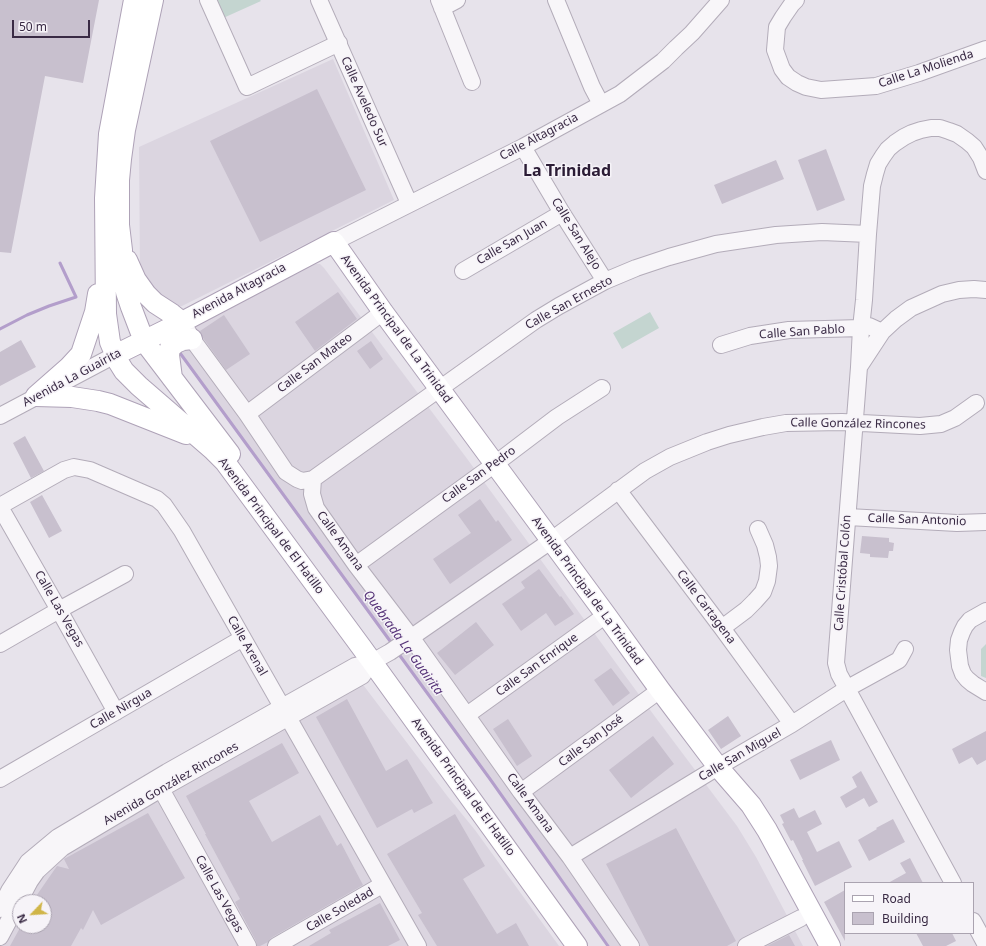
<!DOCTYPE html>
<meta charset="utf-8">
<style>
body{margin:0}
#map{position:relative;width:986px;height:946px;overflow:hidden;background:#e7e3eb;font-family:"Noto Sans",sans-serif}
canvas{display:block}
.legend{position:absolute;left:844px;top:882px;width:130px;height:52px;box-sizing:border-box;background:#f6f3f8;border:1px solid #aaa3b0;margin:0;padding:5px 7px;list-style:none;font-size:12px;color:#392a44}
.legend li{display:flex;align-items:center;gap:8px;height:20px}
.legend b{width:20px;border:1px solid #aaa3b0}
.north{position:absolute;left:12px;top:894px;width:40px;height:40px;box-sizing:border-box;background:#f6f3f8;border:1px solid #aaa3b0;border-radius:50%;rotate:245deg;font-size:11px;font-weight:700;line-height:16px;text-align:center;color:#392a44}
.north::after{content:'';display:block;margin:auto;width:14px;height:18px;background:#d0b548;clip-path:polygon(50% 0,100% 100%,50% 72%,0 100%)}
.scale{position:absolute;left:12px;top:20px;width:78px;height:18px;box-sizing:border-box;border:2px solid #392a44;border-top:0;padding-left:5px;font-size:12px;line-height:14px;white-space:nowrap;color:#392a44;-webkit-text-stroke:3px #f6f3f8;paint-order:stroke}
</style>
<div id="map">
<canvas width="986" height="946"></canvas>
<ul class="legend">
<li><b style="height:5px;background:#fff"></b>Road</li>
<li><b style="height:11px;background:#c8c0ce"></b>Building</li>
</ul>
<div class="north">N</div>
<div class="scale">50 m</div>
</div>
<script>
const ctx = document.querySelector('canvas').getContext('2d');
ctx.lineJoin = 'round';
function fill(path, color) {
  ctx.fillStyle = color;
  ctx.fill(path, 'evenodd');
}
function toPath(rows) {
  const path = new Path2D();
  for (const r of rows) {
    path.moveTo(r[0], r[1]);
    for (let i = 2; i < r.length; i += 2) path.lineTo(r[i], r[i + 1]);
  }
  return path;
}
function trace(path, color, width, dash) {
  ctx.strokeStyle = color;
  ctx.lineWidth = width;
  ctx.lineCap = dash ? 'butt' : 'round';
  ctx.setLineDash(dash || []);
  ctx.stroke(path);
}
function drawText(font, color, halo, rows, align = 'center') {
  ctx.font = font + ' "Noto Sans",sans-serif';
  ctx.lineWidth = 3;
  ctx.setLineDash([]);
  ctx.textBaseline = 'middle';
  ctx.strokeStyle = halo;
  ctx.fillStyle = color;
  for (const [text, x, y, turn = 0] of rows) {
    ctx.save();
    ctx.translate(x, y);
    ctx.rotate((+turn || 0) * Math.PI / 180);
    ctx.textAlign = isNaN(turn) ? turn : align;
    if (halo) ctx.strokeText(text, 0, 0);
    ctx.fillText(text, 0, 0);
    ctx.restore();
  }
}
fill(toPath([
 [333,59,394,200,182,306,170,307,140,272,139,147],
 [316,264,320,264,324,268,468,460,656,718,737,826,756,857,803,946,607,946,566,884,487,777,173,345,173,335],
 [361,685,364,686,448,797,475,830,559,946,0,946,0,941,20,906,20,926,44,926,44,902,22,902,58,856]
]), '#dbd5e0');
fill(toPath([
 [213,0,260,0,261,1,221,19],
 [650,312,659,328,622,349,613,333],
 [986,644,986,678,981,676,981,649]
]), '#c4d5d0');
trace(toPath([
 [0,329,27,315,49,306,76,297,60,263],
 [180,353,393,645],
 [398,653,490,779,608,946]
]), '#b39ecb', 3);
fill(toPath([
 [0,0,99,0,83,83,45,76,11,253,0,252],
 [317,89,366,190,260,242,210,141],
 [826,149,845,200,817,211,798,160],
 [776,160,784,179,722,204,714,185],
 [338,292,357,319,315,351,295,322],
 [224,315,250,354,226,370,203,338,201,333,200,331],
 [21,340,36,367,0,386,0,352],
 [371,341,383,359,370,369,357,351],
 [25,436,44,471,31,478,13,443],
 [42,495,62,531,49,538,30,502],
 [480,499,496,522,498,520,512,540,450,584,433,559,471,533,458,515],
 [862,536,889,538,889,542,894,543,893,551,889,551,888,558,870,557,870,554,860,553],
 [539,569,560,597,561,596,574,614,555,626,546,613,521,631,502,604,525,588,521,582],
 [476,622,494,645,455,675,437,653],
 [611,668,630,693,613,706,594,680],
 [347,699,386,771,407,759,433,803,414,813,412,809,377,828,316,717],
 [728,716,741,736,721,749,708,730],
 [508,719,532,756,517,766,493,729],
 [986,731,986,760,977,765,972,757,959,764,952,749],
 [653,736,674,764,631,798,609,770],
 [831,740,840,760,800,780,790,760],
 [282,743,299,773,249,801,272,842,320,815,337,846,341,843,363,885,271,938,268,942,260,946,257,946,256,941,235,902,240,899,205,834,206,834,186,796],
 [861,771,878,802,869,807,864,798,846,808,840,797,857,787,852,777],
 [794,808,799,818,815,810,822,824,807,832,817,852,839,841,852,867,815,886,802,860,803,860,793,840,791,841,782,824,784,823,780,815],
 [148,813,185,878,101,925,93,910,83,930,81,928,71,946,10,946,21,926,44,926,44,902,32,902,57,866,69,869,64,859],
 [455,814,485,866,463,879,497,934,516,923,529,946,437,946,418,915,422,913,387,854],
 [893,819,905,842,869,861,858,840,877,829,876,828],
 [676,828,736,941,727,946,649,946,606,864],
 [910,858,923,883,888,883,906,873,900,863],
 [845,890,845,941,824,902],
 [380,903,400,940,388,946,309,946,331,933,329,930],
 [916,933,952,933,956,941,946,946,923,946],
 [789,935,795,946,767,946]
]), '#c8c0ce');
const minor = toPath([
 [208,0,247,87,339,43],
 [319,0,409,203],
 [439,0,472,82],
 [556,0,592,87,601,104],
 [796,0,792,4,783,17,777,27,775,50,782,69,788,77,797,83,806,87,821,90,835,89,876,86,919,73,986,49],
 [442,8,457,0],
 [523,147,562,213,605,281],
 [334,242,523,147,620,94,663,61,676,48,692,33,721,0],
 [463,271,562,213],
 [186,328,192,339,247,414,286,472,297,479,302,481,313,479,536,320,559,306,605,281,636,268,669,257,716,244,776,235,822,232,868,234],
 [721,345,750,336,789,330,861,328,869,326,882,332],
 [859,367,882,332,896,319,911,308,942,294,959,290,974,289,986,290],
 [247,414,383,312],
 [0,416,115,355],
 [313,479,312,494,316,508,356,565,411,637,521,792,570,857,631,946],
 [618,490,722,628,792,724],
 [0,506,64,470,74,467,90,470,157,499,164,505,182,531,418,946],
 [0,507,59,610,116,712],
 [848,517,957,523,986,522],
 [356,565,495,464,557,417,602,388],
 [986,611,970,620,965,626,962,632,959,640,958,650,960,666,963,674,967,679,973,684,986,692],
 [722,628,746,610,755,601,763,592,767,581,769,566,768,557,765,545,758,529],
 [0,644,59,610,125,574],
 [467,715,606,615],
 [0,779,243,638],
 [156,780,248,946],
 [521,792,660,690],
 [570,857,718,767,792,724,848,688,899,660,905,649],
 [953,883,839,674,836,663,859,367,861,328,864,300,868,234,872,186,875,174,878,164,883,156,888,149,895,143,904,137,912,133,921,130,931,128,940,128,949,131,957,134,967,141,974,147,981,158,986,171],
 [0,909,9,891,28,862,58,837,167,772,282,707,355,666,372,662,390,652,542,547,645,471,670,457,707,442,729,435,763,427,786,423,842,422,920,426,941,424,955,418,976,403],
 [973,921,986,945],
 [0,937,30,881,37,871,62,848,161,789,362,676,372,662],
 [276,946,382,885],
 [746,946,801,918]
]);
const major = toPath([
 [134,0,109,134,105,198,106,314,110,342,119,363,124,371,139,386,213,450,225,462,362,648,577,946],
 [153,0,125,130,121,159,119,180,119,225,122,250,122,266,126,292,131,307,144,341,230,454],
 [127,260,136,280,146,294,155,303,172,314,182,322],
 [170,348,176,343,183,340,192,339],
 [115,355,182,322,334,242,383,312,606,615,660,690,718,767,751,805,767,830,830,946],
 [172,378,169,355,170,348,182,322],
 [36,396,72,397,98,401,110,404,186,434],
 [36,396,69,367,81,354,95,312,98,294]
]);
trace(minor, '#b3acb9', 18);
trace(major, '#aea2b7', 22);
trace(minor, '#f8f6f9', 16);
trace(major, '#fff', 20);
drawText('12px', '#392a44', '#f6f3f8', [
 ["Calle La Molienda",926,69,-18],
 ["Calle Aveledo Sur",364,102,66],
 ["Calle Altagracia",539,137,-28],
 ["Calle San Alejo",576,234,58],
 ["Calle San Juan",512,242,-30],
 ["Avenida Altagracia",239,291,-28],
 ["Calle San Ernesto",569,303,-29],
 ["Avenida Principal de La Trinidad",396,329,54],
 ["Calle San Pablo",802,332,-4],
 ["Calle San Mateo",315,363,-37],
 ["Avenida La Guairita",72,378,-28],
 ["Calle González Rincones",858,424,1],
 ["Calle San Pedro",479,475,-36],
 ["Calle San Antonio",917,520,2],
 ["Avenida Principal de El Hatillo",271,526,53],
 ["Calle Amana",340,541,54],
 ["Calle Cristóbal Colón",843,573,-86],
 ["Avenida Principal de La Trinidad",587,591,54],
 ["Calle Cartagena",706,607,53],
 ["Calle Las Vegas",59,609,60],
 ["Calle Arenal",247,646,60],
 ["Calle San Enrique",537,665,-36],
 ["Calle Nirgua",121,709,-30],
 ["Calle San José",591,741,-37],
 ["Calle San Miguel",740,755,-30],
 ["Avenida González Rincones",171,784,-30],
 ["Avenida Principal de El Hatillo",463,787,54],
 ["Calle Amana",530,803,54],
 ["Calle Las Vegas",219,894,61],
 ["Calle Soledad",340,910,-30]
]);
drawText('italic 13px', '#563378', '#f6f3f8', [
 ["Quebrada La Guairita",403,643,54]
]);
drawText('bold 16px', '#2b1c35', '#f6f3f8', [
 ["La Trinidad",567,171]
]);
</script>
